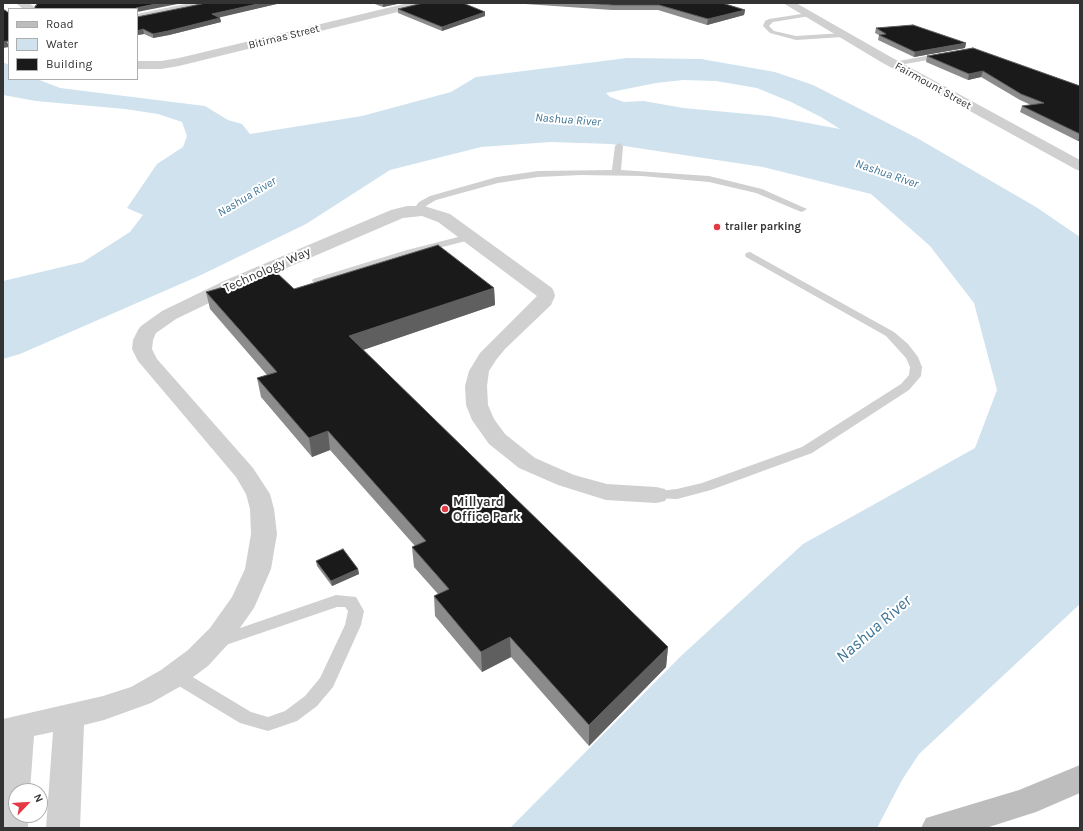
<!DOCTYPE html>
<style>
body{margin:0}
#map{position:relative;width:1083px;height:831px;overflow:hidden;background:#fff;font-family:Karla,sans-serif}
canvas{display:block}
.frame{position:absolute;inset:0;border:4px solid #333;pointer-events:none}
.legend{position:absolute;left:8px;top:8px;width:130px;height:72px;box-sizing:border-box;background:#fff;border:1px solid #adadad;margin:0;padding:5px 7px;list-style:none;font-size:12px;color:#333}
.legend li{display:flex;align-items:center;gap:8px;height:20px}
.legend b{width:20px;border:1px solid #adadad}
.north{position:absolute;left:8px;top:783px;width:40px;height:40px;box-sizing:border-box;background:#fff;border:1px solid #adadad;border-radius:50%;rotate:65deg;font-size:11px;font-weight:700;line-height:16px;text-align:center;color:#333}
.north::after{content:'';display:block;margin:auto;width:14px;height:18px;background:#e63946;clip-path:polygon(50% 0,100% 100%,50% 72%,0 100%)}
</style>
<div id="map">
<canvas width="1083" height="831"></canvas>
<div class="frame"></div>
<ul class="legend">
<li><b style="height:5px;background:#bdbdbd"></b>Road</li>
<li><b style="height:11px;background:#cfe2ee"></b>Water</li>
<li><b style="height:11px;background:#1a1a1a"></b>Building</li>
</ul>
<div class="north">N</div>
</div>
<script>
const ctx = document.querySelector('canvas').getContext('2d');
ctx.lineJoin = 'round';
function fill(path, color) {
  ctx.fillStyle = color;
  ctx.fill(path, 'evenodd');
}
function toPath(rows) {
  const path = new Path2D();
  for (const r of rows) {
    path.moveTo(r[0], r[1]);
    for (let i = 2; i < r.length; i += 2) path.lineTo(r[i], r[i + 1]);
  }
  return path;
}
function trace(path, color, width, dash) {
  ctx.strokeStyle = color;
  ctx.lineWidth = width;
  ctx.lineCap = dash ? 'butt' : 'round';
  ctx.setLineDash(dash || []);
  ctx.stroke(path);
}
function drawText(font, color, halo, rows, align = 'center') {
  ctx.font = font + ' Karla,sans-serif';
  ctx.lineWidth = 4;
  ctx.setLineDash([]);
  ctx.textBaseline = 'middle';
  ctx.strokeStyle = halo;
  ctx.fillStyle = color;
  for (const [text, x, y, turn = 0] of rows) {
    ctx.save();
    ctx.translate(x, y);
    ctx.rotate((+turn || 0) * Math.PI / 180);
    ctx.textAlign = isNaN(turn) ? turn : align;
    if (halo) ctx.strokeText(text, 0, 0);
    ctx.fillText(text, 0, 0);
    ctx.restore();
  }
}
fill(toPath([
 [627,58,701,59,775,72,813,85,917,138,1036,207,1080,237,1080,604,919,754,902,780,877,828,510,828,681,656,803,544,975,448,997,390,974,303,930,246,871,194,763,167,611,144,551,142,481,147,390,170,306,224,201,275,20,354,3,359,3,281,83,262,130,232,143,215,127,208,157,164,183,147,187,136,182,122,158,114,125,109,36,101,3,95,3,62,9,65,9,79,37,79,60,88,205,106,228,120,242,124,250,134,362,116,451,92,476,77],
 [683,80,716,81,757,88,791,102,821,117,840,129,770,116,683,108,644,101,624,102,610,97,606,93,656,83]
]), '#cfe2ee');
fill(toPath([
 [808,13,810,14,810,16,773,22,769,26,774,31,796,36,843,33,846,35,843,37,796,40,770,33,763,26,765,21,769,19,808,13],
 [943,53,947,55,946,57,893,66,889,64,893,62,943,53],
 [619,143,623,146,621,170,709,176,762,189,807,209,802,212,799,211,756,193,709,182,642,176,581,175,538,177,498,183,436,200,426,206,421,212,415,212,413,210,419,202,430,196,497,177,538,171,612,170,615,146,619,143],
 [470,234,475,237,474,239,415,254,321,283,317,284,312,281,313,279,407,250,470,234],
 [750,252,894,332,908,344,918,357,922,367,921,376,909,390,812,453,711,490,677,499,651,498,649,495,651,492,677,489,702,483,802,447,901,384,909,375,910,367,906,358,886,336,746,257,745,255,746,253,750,252],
 [336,595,356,597,364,611,361,625,333,687,317,706,297,721,268,731,240,723,169,680,166,675,169,670,175,668,181,670,251,712,268,717,285,711,305,696,320,678,345,625,348,611,345,607,337,607,217,648,211,646,209,642,211,638,336,595]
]), '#d0d0d0');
fill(toPath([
 [16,3,29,3,37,9,23,9,16,3],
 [190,3,211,3,206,6,137,20,137,14,190,3],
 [408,3,427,3,426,5,179,66,161,69,137,69,137,61,161,61,179,58,408,3],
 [783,3,796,3,889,56,1080,160,1080,171,1075,169,881,62,783,3],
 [407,206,424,206,450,214,552,288,554,292,555,296,551,305,505,349,496,360,489,371,487,386,488,405,494,419,505,434,535,458,574,475,607,484,656,487,665,489,668,495,665,501,656,503,606,500,558,485,519,468,489,444,472,420,466,405,465,386,469,371,480,353,537,296,438,222,422,216,403,218,240,288,176,319,156,333,153,340,152,349,157,359,253,468,270,494,274,509,277,534,271,569,254,608,230,642,208,666,181,686,151,703,104,720,84,725,80,828,46,828,53,732,34,736,30,791,16,791,16,815,28,815,28,828,3,828,3,719,103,696,131,687,161,670,188,650,210,628,232,597,245,569,251,534,250,509,246,494,236,477,138,361,132,349,133,340,138,330,141,326,162,311,226,280,391,210,407,206]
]), '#d0d0d0');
fill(toPath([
 [1080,765,1080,793,1036,812,986,828,921,828,926,818,1019,790,1080,765]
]), '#bdbdbd');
fill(toPath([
 [281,3,219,17,220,18,221,22,169,35,153,38,144,34,137,35,137,17],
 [372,3,402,3,383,7],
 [511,3,724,3,723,3,745,10,744,15,707,25,658,10,612,10],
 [398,9,485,12,485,16,442,31,398,13],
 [876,28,966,43,965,48,914,57,878,40,879,35,875,33],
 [927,56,1080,86,1080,141,1078,141,1020,112,1022,106,1031,105,1020,100,981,77,968,80,926,62],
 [494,288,495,305,363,350,668,647,666,667,589,746,511,657,482,672,435,616,434,596,438,594,414,567,412,547,415,546,330,450,312,457,261,397,257,378,267,375,210,309,206,292,294,289],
 [316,561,358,569,359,574,332,586,317,566]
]), '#8c8c8c');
fill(toPath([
 [161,3,183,3,137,12,137,9,136,9,136,8],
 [262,3,281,3,213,19,212,14],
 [383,3,402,3,383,7],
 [745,10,744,15,707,25,708,19],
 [485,12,485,16,442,31,442,27],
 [220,18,221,22,169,35,153,38,153,34],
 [143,29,144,34,138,35,137,31],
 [7,41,9,47,3,48,3,42],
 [966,43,965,48,914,57,915,52],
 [983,71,981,77,968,80,969,74],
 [1080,135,1080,141,1078,141],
 [494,288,495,305,351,354,349,336],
 [328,431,330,450,312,457,309,438],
 [358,569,359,574,332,586,331,581],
 [510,637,511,657,482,672,481,652],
 [668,647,666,667,589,746,589,725]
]), '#5f5f5f');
const building = toPath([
 [36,3,161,3,136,8,136,9,35,9,35,6,37,5,36,3],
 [206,3,262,3,212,14,220,18,168,31,153,34,143,29,137,31,137,17,206,3],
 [423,3,463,3,485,12,442,27,398,9,423,3],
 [583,3,722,3,745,10,708,19,659,5,613,5,583,3],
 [3,9,9,13,9,42,7,41,3,42,3,9],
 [913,25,966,43,915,52,879,35,886,34,876,28,913,25],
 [973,48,1080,86,1080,134,1022,106,1044,103,1021,94,983,71,969,74,927,56,973,48],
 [438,245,494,288,349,336,668,647,589,725,510,637,481,652,434,596,449,589,412,547,426,541,328,431,309,438,257,378,277,372,206,292,276,272,294,289,438,245],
 [343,549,358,569,331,581,316,561,343,549]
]);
fill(building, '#1a1a1a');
trace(building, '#5f5f5f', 1);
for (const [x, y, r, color] of [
 [717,227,4,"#e63946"],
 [445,509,4,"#e63946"]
]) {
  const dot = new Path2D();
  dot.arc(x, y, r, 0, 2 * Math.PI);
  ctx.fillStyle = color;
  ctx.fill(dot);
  trace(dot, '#fff', 1.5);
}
drawText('11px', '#333', '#fff', [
 ["Bitirnas Street",284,37,-14],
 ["Fairmount Street",933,86,29]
]);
drawText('bold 11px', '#333', '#fff', [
 ["trailer parking",725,227]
], 'left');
drawText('italic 12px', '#3f7597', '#fff', [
 ["Nashua River",568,120,4],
 ["Nashua River",887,174,19],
 ["Nashua River",247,197,-31]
]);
drawText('13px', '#333', '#fff', [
 ["Technology Way",267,270,-24]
]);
drawText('bold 13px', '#333', '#fff', [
 ["Millyard",453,502],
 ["Office Park",453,517]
], 'left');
drawText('italic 17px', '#3f7597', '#fff', [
 ["Nashua River",874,629,-41]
]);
</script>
